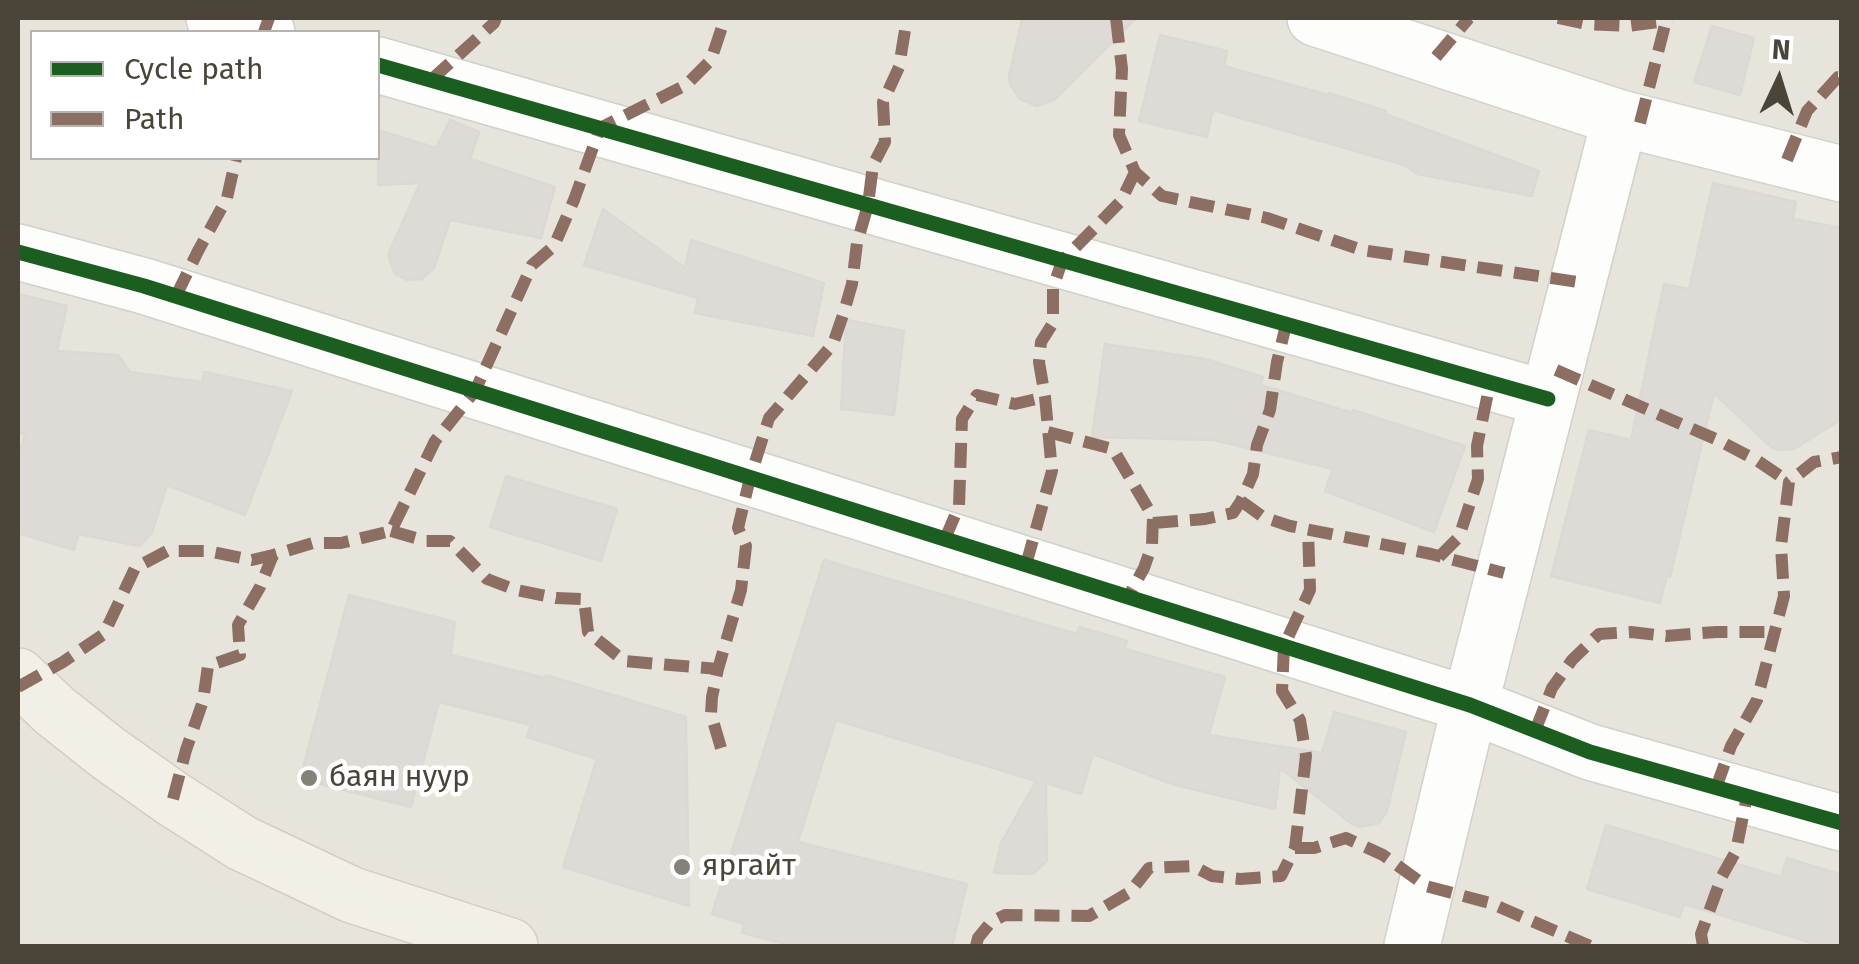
<!DOCTYPE html>
<meta charset="utf-8">
<style>
body{margin:0}
#map{position:relative;width:1859px;height:964px;overflow:hidden;background:#f4f2ee;font-family:"Fira Sans",sans-serif}
canvas{display:block}
.frame{position:absolute;inset:0;border:20px solid #4b4439;pointer-events:none}
.legend{position:absolute;left:30px;top:30px;width:350px;height:130px;box-sizing:border-box;background:#fff;border:2px solid #b7b4b0;margin:0;padding:12px 18px;list-style:none;font-size:30px;color:#4b4439}
.legend li{display:flex;align-items:center;gap:20px;height:50px}
.legend b{width:50px;border:2px solid #b7b4b0}
.north{position:absolute;left:1729px;top:30px;width:100px;height:100px;-webkit-text-stroke:8px #fff;paint-order:stroke;rotate:4deg;font-size:28px;font-weight:700;line-height:40px;text-align:center;color:#4b4439}
.north::after{content:'';display:block;margin:auto;width:35px;height:45px;background:#4b4439;clip-path:polygon(50% 0,100% 100%,50% 72%,0 100%)}
</style>
<div id="map">
<canvas width="1859" height="964"></canvas>
<div class="frame"></div>
<ul class="legend">
<li><b style="height:12px;background:#1b5e20"></b>Cycle path</li>
<li><b style="height:12px;background:#8d6e63"></b>Path</li>
</ul>
<div class="north">N</div>
</div>
<script>
const ctx = document.querySelector('canvas').getContext('2d');
ctx.lineJoin = 'round';
function fill(path, color) {
  ctx.fillStyle = color;
  ctx.fill(path, 'evenodd');
}
function toPath(rows) {
  const path = new Path2D();
  for (const r of rows) {
    path.moveTo(r[0], r[1]);
    for (let i = 2; i < r.length; i += 2) path.lineTo(r[i], r[i + 1]);
  }
  return path;
}
function trace(path, color, width, dash) {
  ctx.strokeStyle = color;
  ctx.lineWidth = width;
  ctx.lineCap = dash ? 'butt' : 'round';
  ctx.setLineDash(dash || []);
  ctx.stroke(path);
}
function drawText(font, color, halo, rows, align = 'center') {
  ctx.font = font + ' "Fira Sans",sans-serif';
  ctx.lineWidth = 9;
  ctx.setLineDash([]);
  ctx.textBaseline = 'middle';
  ctx.strokeStyle = halo;
  ctx.fillStyle = color;
  for (const [text, x, y, turn = 0] of rows) {
    ctx.save();
    ctx.translate(x, y);
    ctx.rotate((+turn || 0) * Math.PI / 180);
    ctx.textAlign = isNaN(turn) ? turn : align;
    if (halo) ctx.strokeText(text, 0, 0);
    ctx.fillText(text, 0, 0);
    ctx.restore();
  }
}
fill(toPath([
 [18,18,1841,18,1841,946,18,946],
 [32,32,378,32,378,158,32,158]
]), '#e7e4dc');
const building = toPath([
 [1022,18,1136,18,1055,99,1037,106,1020,99,1010,84,1009,76,1022,18],
 [1712,26,1754,38,1740,95,1694,82,1712,26],
 [1160,35,1227,51,1224,66,1328,95,1329,93,1386,111,1385,114,1539,171,1532,196,1417,174,1404,165,1213,110,1207,137,1139,121,1160,35],
 [450,120,479,132,470,159,555,187,541,238,450,220,434,268,422,279,407,280,395,274,388,255,420,183,378,185,378,130,436,148,450,120],
 [1713,183,1796,202,1793,219,1842,228,1842,419,1794,449,1778,450,1771,447,1714,393,1670,577,1667,576,1660,603,1551,576,1589,430,1631,440,1664,284,1689,289,1713,183],
 [603,209,685,268,691,240,824,283,813,336,695,313,698,298,584,265,603,209],
 [18,294,67,306,57,351,118,355,130,372,202,382,204,372,292,391,245,515,167,485,152,533,140,546,78,534,74,550,18,533,18,460,25,434,18,433,18,294],
 [846,320,904,331,894,415,841,409,846,320],
 [1105,344,1205,359,1263,377,1261,385,1352,413,1353,410,1465,446,1434,532,1325,491,1333,469,1214,440,1092,437,1105,344],
 [506,476,617,509,601,561,490,527,506,476],
 [824,560,1077,634,1079,627,1127,641,1125,649,1225,677,1209,735,1322,753,1334,712,1406,732,1387,811,1379,823,1360,827,1352,824,1280,768,1275,809,1175,785,1093,754,1081,794,1046,783,1047,861,1033,874,994,873,1001,843,1036,781,836,720,798,842,967,884,952,946,795,946,742,933,744,924,712,914,824,560],
 [349,595,455,622,451,655,545,678,546,675,686,717,689,906,563,867,597,759,527,737,531,725,439,702,411,807,300,779,349,595],
 [1606,825,1781,877,1787,858,1842,875,1842,946,1822,946,1684,904,1680,917,1587,889,1606,825]
]);
fill(building, '#dedbd6');
trace(building, '#dcd9d4', 2.5);
const minor = toPath([
 [214,18,267,32],
 [1315,18,1620,118,1842,174],
 [378,65,1548,399],
 [18,252,144,286,1470,705,1590,752,1842,823],
 [1412,946,1470,705,1620,118]
]);
const major = toPath([
 [18,676,55,711,108,753,173,799,242,843,352,895,510,946]
]);
trace(minor, '#d2d0cb', 58);
trace(major, '#d6cebb', 58);
trace(minor, '#fdfdfc', 55);
trace(major, '#f2efe6', 55);
trace(toPath([
 [1116,18,1122,69,1119,135,1135,172,1162,196,1267,218,1362,250,1578,282],
 [1558,18,1586,24,1628,26,1666,21],
 [264,32,269,18],
 [1436,57,1469,18],
 [431,80,494,23,496,18],
 [1640,123,1666,21,1671,18],
 [1787,160,1807,111,1838,77,1842,77],
 [176,296,198,251,227,198,236,158],
 [1556,370,1718,440,1758,461,1789,482],
 [1048,432,1113,449,1153,517,1152,545,1144,568,1128,597],
 [1241,501,1263,517,1290,526,1431,554,1504,573],
 [1153,523,1205,519,1233,513,1241,501,1253,474,1257,445,1270,410,1277,362,1286,325],
 [391,531,426,541,450,541,487,579,516,590,556,598,584,599,588,632,624,661,718,669],
 [945,539,959,506,962,419,977,395,1015,404,1045,397],
 [1439,557,1459,537,1478,479,1477,446,1490,383],
 [1026,565,1052,471,1045,397,1039,362,1041,342,1053,323,1053,288,1062,261,1121,201,1135,172],
 [18,687,63,662,104,634,135,568,167,551,207,551,252,560,273,555],
 [1535,731,1552,688,1572,660,1599,634,1631,632,1666,636,1716,632,1775,632],
 [721,748,711,714,712,697,718,669,741,590,746,546,738,528,750,478,769,418,833,344,843,315,852,284,857,243,868,205,873,165,885,142,883,102,899,67,907,18],
 [1716,788,1731,746,1757,700,1784,596,1781,546,1789,482,1814,462,1842,457],
 [173,799,186,750,203,701,208,666,240,655,238,625,260,587,273,555,313,543,341,543,391,531,435,441,475,391,532,265,554,246,574,200,600,128,686,85,711,60,725,18],
 [1295,848,1314,848,1346,838,1383,855,1426,886,1490,903,1590,946],
 [976,946,978,938,991,922,1005,915,1089,916,1130,892,1149,868,1193,866,1212,876,1240,879,1281,876,1295,848,1306,756,1300,720,1282,691,1284,646,1310,590,1308,530],
 [1703,946,1701,934,1722,876,1736,851,1747,796]
]), '#8d6e63', 12, [25, 12]);
trace(toPath([
 [378,65,1548,399],
 [18,252,144,286,1470,705,1590,752,1842,823]
]), '#1b5e20', 15);
for (const [x, y, r, color] of [
 [309,778,10,"#868178"],
 [682,867,10,"#868178"]
]) {
  const dot = new Path2D();
  dot.arc(x, y, r, 0, 2 * Math.PI);
  ctx.fillStyle = color;
  ctx.fill(dot);
  trace(dot, '#fff', 4);
}
drawText('30px', '#4b4439', '#fff', [
 ["баян нуур",329,778],
 ["яргайт",702,867]
], 'left');
</script>
